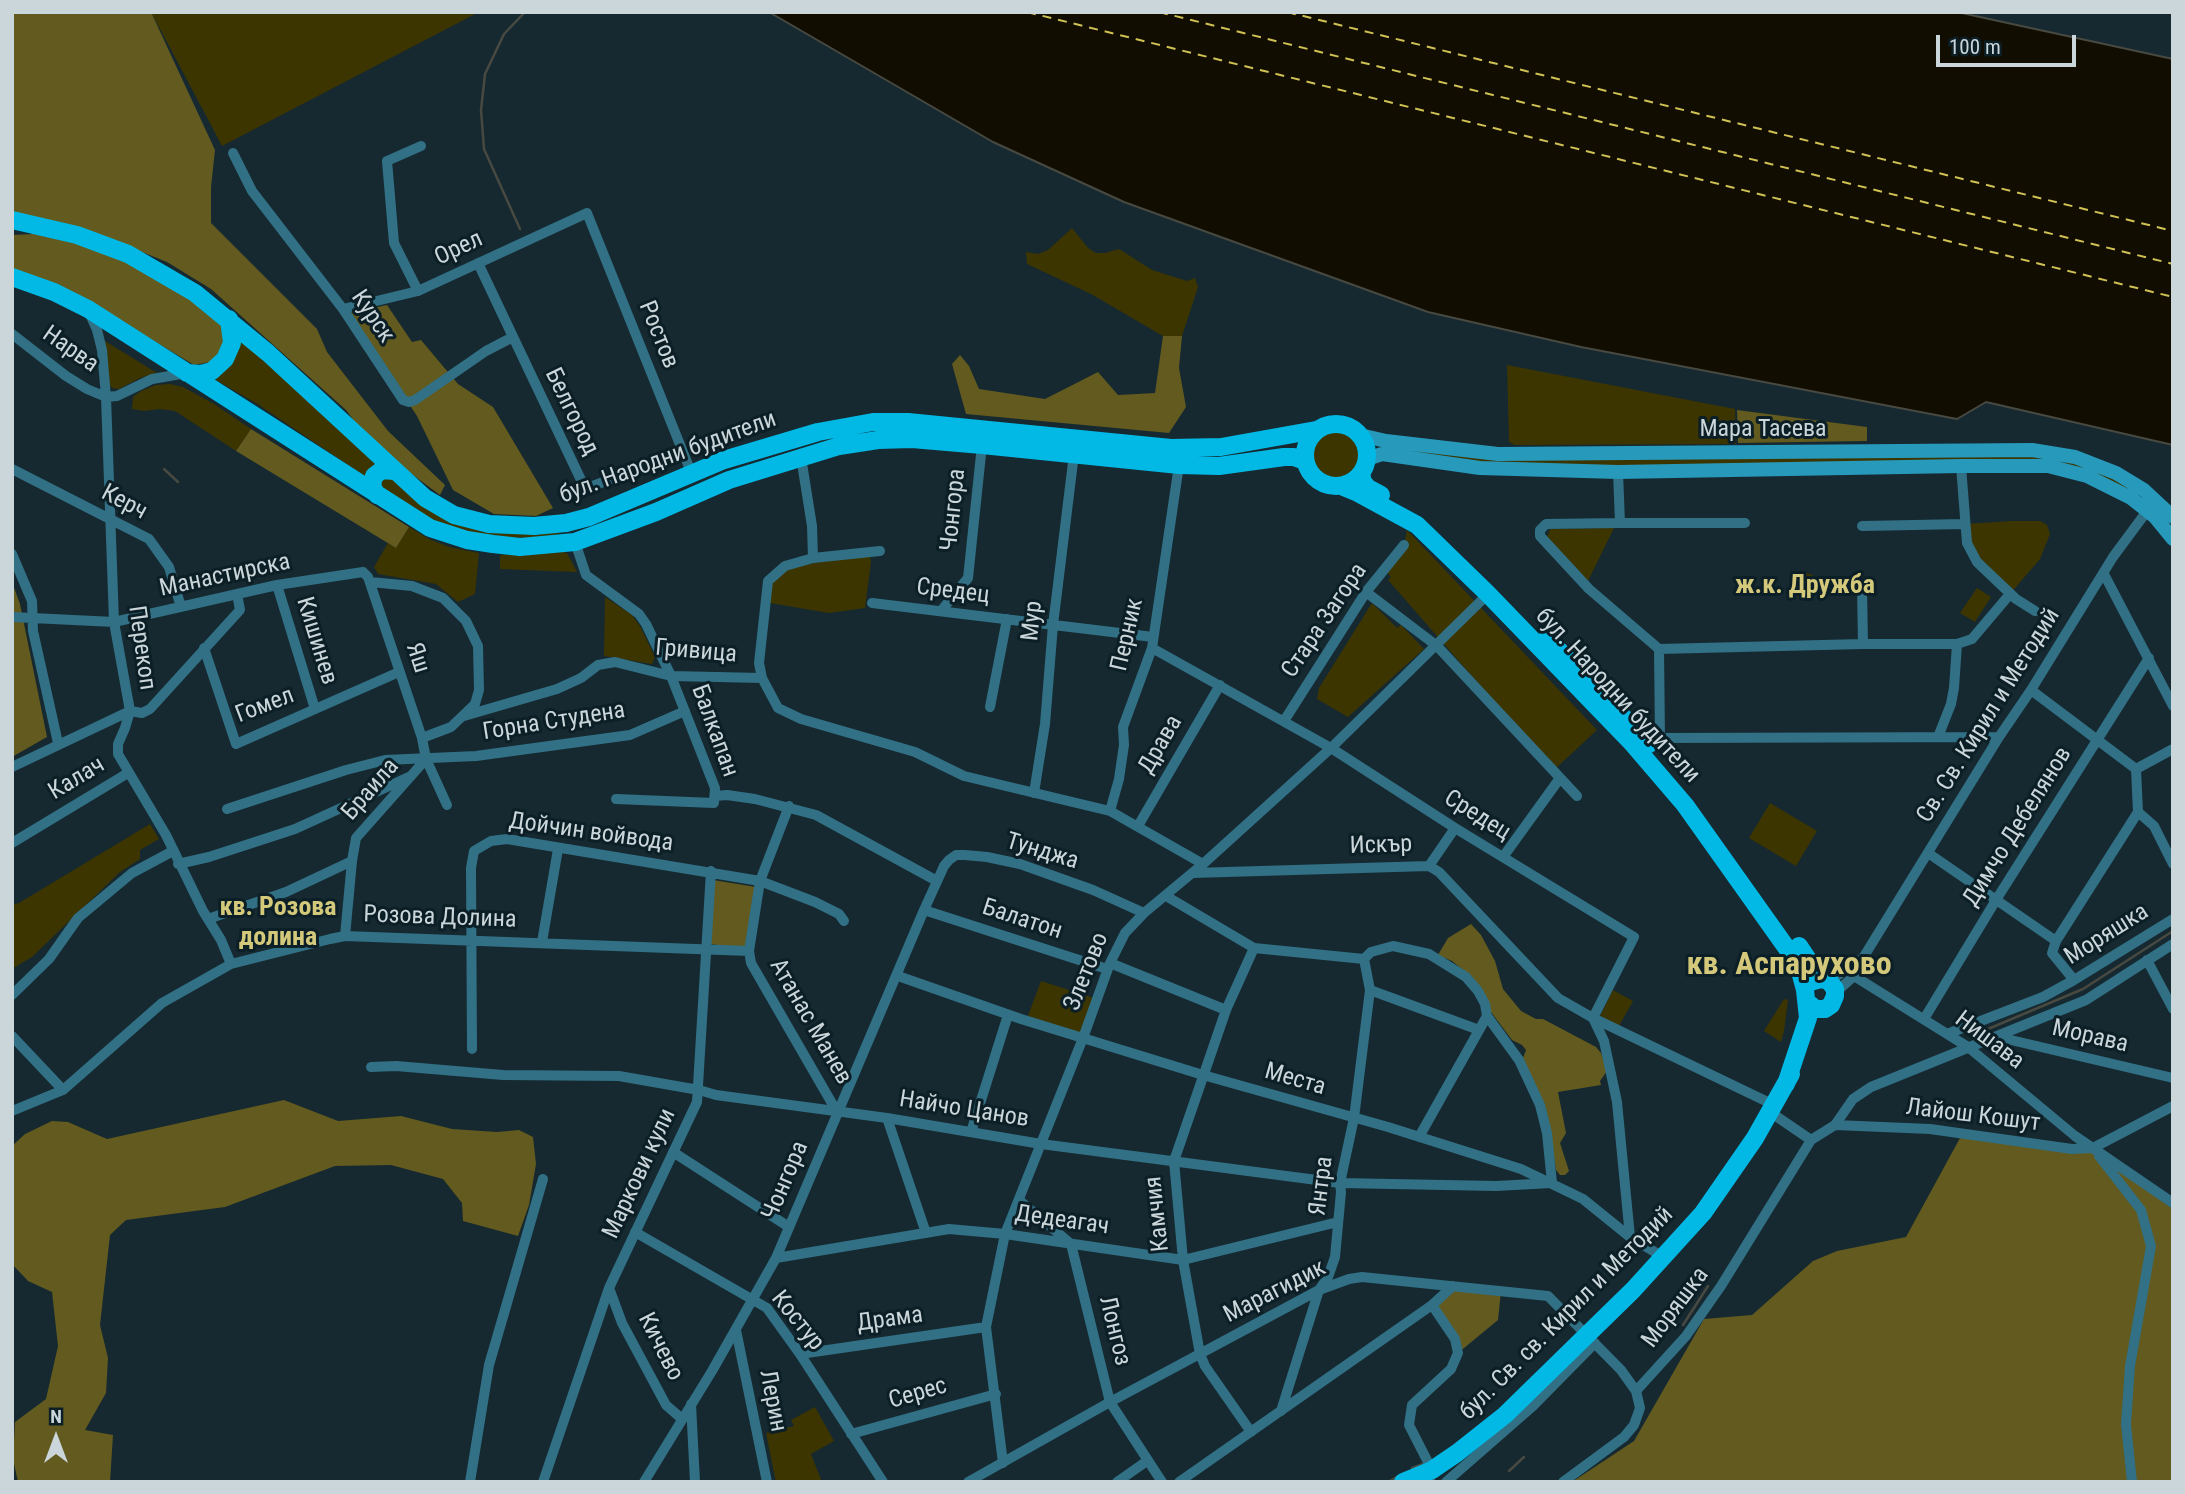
<!DOCTYPE html>
<meta charset="utf-8">
<style>
body{margin:0}
#map{position:relative;width:2185px;height:1494px;overflow:hidden;background:#162930;font-family:"Roboto Condensed",sans-serif}
canvas{display:block}
.frame{position:absolute;inset:0;border:14px solid #cad6da;pointer-events:none}
.north{position:absolute;left:21px;top:1403px;width:70px;height:70px;-webkit-text-stroke:5px #0c1f26;paint-order:stroke;rotate:0deg;font-size:19px;font-weight:700;line-height:28px;text-align:center;color:#cad6da}
.north::after{content:'';display:block;margin:auto;width:24px;height:32px;background:#cad6da;clip-path:polygon(50% 0,100% 100%,50% 72%,0 100%)}
.scale{position:absolute;left:1936px;top:35px;width:140px;height:32px;box-sizing:border-box;border:4px solid #cad6da;border-top:0;padding-left:9px;font-size:21px;line-height:24px;white-space:nowrap;color:#cad6da;-webkit-text-stroke:5px #0c1f26;paint-order:stroke}
</style>
<div id="map">
<canvas width="2185" height="1494"></canvas>
<div class="frame"></div>
<div class="north">N</div>
<div class="scale">100 m</div>
</div>
<script>
const ctx = document.querySelector('canvas').getContext('2d');
ctx.lineJoin = 'round';
function fill(path, color) {
  ctx.fillStyle = color;
  ctx.fill(path, 'evenodd');
}
function toPath(rows) {
  const path = new Path2D();
  for (const r of rows) {
    if (r.length === 3) {
      path.moveTo(r[0] + r[2], r[1]);
      path.arc(r[0], r[1], r[2], 0, 2 * Math.PI);
      continue;
    }
    path.moveTo(r[0], r[1]);
    for (let i = 2; i < r.length; i += 2) path.lineTo(r[i], r[i + 1]);
  }
  return path;
}
function trace(path, color, width, dash) {
  ctx.strokeStyle = color;
  ctx.lineWidth = width;
  ctx.lineCap = dash ? 'butt' : 'round';
  ctx.setLineDash(dash || []);
  ctx.stroke(path);
}
function drawText(font, color, halo, rows, align = 'center') {
  ctx.font = font + ' "Roboto Condensed",sans-serif';
  ctx.lineWidth = 6;
  ctx.setLineDash([]);
  ctx.textBaseline = 'middle';
  ctx.strokeStyle = halo;
  ctx.fillStyle = color;
  for (const [text, x, y, turn = 0] of rows) {
    ctx.save();
    ctx.translate(x, y);
    ctx.rotate((+turn || 0) * Math.PI / 180);
    ctx.textAlign = isNaN(turn) ? turn : align;
    if (halo) ctx.strokeText(text, 0, 0);
    ctx.fillText(text, 0, 0);
    ctx.restore();
  }
}
fill(toPath([
 [151,12,479,12,222,146],
 [1072,228,1088,248,1096,253,1105,253,1119,249,1152,270,1187,281,1195,278,1198,287,1182,336,1163,336,1091,294,1027,264,1026,252,1038,254,1048,250],
 [239,338,435,513,556,530,560,534,535,538,504,537,480,535,434,523,259,405,211,377],
 [105,341,157,373,140,378,119,389,112,388,109,384],
 [1507,365,1735,409,1736,444,1515,445,1509,442],
 [170,384,183,387,214,404,251,429,236,451,175,411,160,409,144,411,132,409,133,397,141,391,156,385],
 [1336,454,24],
 [1419,446,1484,453,2051,455,2095,468,2137,492,2068,470,1618,472,1417,458],
 [2012,521,2040,521,2047,525,2050,534,2040,559,2010,594,1977,562,1965,524],
 [409,527,429,539,449,547,479,553,475,594,458,602,436,584,378,574,374,567,388,543,396,548],
 [1614,528,1588,581,1547,537,1550,529],
 [1407,530,1597,730,1554,770,1388,580,1391,577,1384,569,1404,545],
 [563,552,567,553,577,572,500,569,500,555],
 [866,556,870,557,871,562,865,608,829,613,770,603,772,581,787,570,799,565],
 [1805,586,13],
 [1977,588,1991,597,1975,622,1960,613],
 [605,597,632,615,640,626,655,657,652,664,604,656],
 [1372,603,1397,628,1401,625,1424,649,1348,717,1317,699,1319,688],
 [1770,803,1817,831,1796,866,1749,838],
 [150,824,159,839,140,850,140,859,120,872,32,957,12,969,12,905,19,903],
 [1041,981,1097,999,1083,1038,1026,1021],
 [1613,990,1633,1001,1619,1026,1600,1016],
 [1784,999,1788,1000,1784,1031,1781,1042,1764,1031],
 [815,1407,834,1441,811,1454,822,1482,776,1482,766,1433,794,1426,791,1420]
]), '#3d3500');
fill(toPath([
 [12,12,151,12,215,150,211,187,211,223,317,329,327,352,388,431,445,485,440,495,390,458,363,433,346,410,211,289,167,262,87,230,12,215],
 [34,234,79,244,124,260,167,281,223,326,225,346,210,362,194,365,69,290,12,269,12,235],
 [387,305,412,342,421,340,458,384,493,407,553,508,536,516,494,514,453,490,417,416,348,313],
 [1163,336,1182,336,1179,368,1186,407,1169,433,966,414,952,364,960,355,969,366,979,389,1045,399,1098,372,1118,395,1155,393],
 [1737,410,1867,427,1867,441,1738,443],
 [251,429,409,527,396,548,236,451],
 [12,582,20,604,47,737,12,757],
 [713,880,756,887,746,948,709,944],
 [1471,924,1481,935,1495,961,1503,989,1521,1011,1536,1019,1543,1019,1562,1029,1596,1047,1601,1053,1607,1071,1600,1081,1601,1085,1558,1092,1566,1133,1560,1143,1569,1171,1565,1175,1560,1175,1556,1170,1550,1129,1523,1058,1526,1050,1522,1045,1512,1040,1491,1012,1468,974,1452,961,1438,955,1448,938],
 [284,1100,338,1121,401,1116,452,1129,497,1132,519,1130,533,1137,536,1164,529,1205,518,1236,463,1221,462,1203,443,1179,391,1165,335,1166,225,1207,126,1220,110,1235,100,1325,108,1358,106,1393,85,1430,113,1435,110,1482,18,1482,13,1459,15,1422,46,1399,58,1346,52,1292,28,1281,12,1264,12,1146,25,1134,52,1121,68,1122,107,1139],
 [1960,1138,2094,1151,2173,1209,2173,1482,1572,1482,1634,1441,1704,1319,1752,1315,1813,1261,1837,1251,1906,1237],
 [1453,1286,1501,1291,1498,1320,1458,1353,1432,1305]
]), '#625a1e');
const water = toPath([
 [769,12,1957,12,2173,59,2173,445,1986,402,1957,419,1581,347,1428,312,1124,202,993,142,769,12]
]);
fill(water, '#110d00');
trace(water, '#484941', 2);
trace(toPath([
 [520,229,484,149,481,110,485,74,504,34,525,12],
 [164,469,178,482],
 [1976,1034,2083,989,2173,931],
 [1683,1325,1708,1286],
 [1412,1468,1423,1464],
 [1509,1471,1524,1457],
 [1388,1482,1397,1477]
]), '#484941', 2.5);
trace(toPath([
 [1027,12,2173,297],
 [1159,12,2173,264],
 [1287,12,2173,231]
]), '#d0c155', 2, [9, 7]);
trace(toPath([
 [233,153,252,191,343,309,403,400,409,402,415,400,486,351,511,338],
 [478,263,581,480,586,485,593,486,682,451],
 [418,291,394,243,387,161,421,146],
 [343,309,418,291,587,213,691,472],
 [89,312,97,330,102,350,106,397,114,622,130,711,125,728,118,744,118,754,166,835,203,911,221,940,231,964],
 [12,334,66,376,87,389,106,397,117,396,152,379,187,373],
 [801,457,812,526,813,558],
 [1961,466,1967,543,1977,562,2016,599,2035,611],
 [12,469,149,539,169,567,181,607],
 [1618,472,1620,523,1546,524,1540,530,1540,536,1589,589,1659,649,1863,644,1862,587],
 [1620,523,1745,523],
 [1862,526,1965,524],
 [575,542,586,575,639,614,646,624,671,676,715,788,714,803,616,799],
 [12,554,32,601,33,631,58,743],
 [2104,574,2173,706],
 [370,582,412,586,443,598,466,621,478,646,479,690,475,704,451,727,422,738],
 [277,585,315,709],
 [1366,592,1437,646,1577,796],
 [872,603,1153,637],
 [941,611,968,578,982,445],
 [12,617,114,622,277,585,363,572,368,577,422,738,426,759,447,805],
 [1863,644,1957,644,1972,639,2010,594],
 [204,648,236,744,399,672],
 [1152,648,1331,748,1455,828,1634,937,1593,1018],
 [1659,649,1660,738],
 [762,678,778,708,801,719,915,752,964,776,1110,811,1203,864],
 [2031,690,2136,769,2138,812,2154,826,2173,864],
 [990,707,1007,619],
 [464,716,557,689,581,678,598,665,615,662,671,676,762,678,759,663,768,581,785,566,813,558,880,551],
 [1284,721,1366,592,1404,545],
 [1641,736,1660,738,1999,737],
 [1938,737,1951,704,1954,688,1957,644],
 [12,767,130,711,142,713,150,709,240,610,237,594],
 [2136,769,2173,749],
 [1034,793,1045,724,1053,625,1074,454],
 [715,796,727,795,755,799,816,815,937,881],
 [789,806,760,881,749,951,751,963,837,1112],
 [227,809,346,770,385,760,476,756,630,735,685,711],
 [1110,811,1119,779,1124,745,1123,727,1152,648,1179,465],
 [1138,826,1220,685],
 [12,843,128,773],
 [1928,853,2056,941],
 [1503,857,1560,778],
 [178,864,209,857,295,829,411,776],
 [1429,866,1455,828],
 [1193,873,1429,866,1439,872,1558,998,1593,1018,1774,1105],
 [1166,896,1254,948,1364,959],
 [924,910,1107,969],
 [208,919,286,892,352,861],
 [345,936,352,861,356,838,426,759],
 [542,942,558,849],
 [1364,959,1371,952,1393,946,1429,954,1466,977,1478,991,1485,1004,1487,1016,1519,1060,1540,1105,1547,1133,1552,1183],
 [2147,960,2173,1009],
 [1110,963,1226,1010],
 [898,976,1021,1019,1203,1075,1388,1127,1521,1169,1583,1199,1630,1237,1663,1257],
 [1854,976,1968,1047,2075,1136,2173,1203],
 [2074,980,2052,953,2056,941,2138,812],
 [1829,981,1860,960],
 [1370,990,1479,1030],
 [1835,993,1854,976,1863,958,1999,737,2031,690,2113,557,2150,507],
 [12,995,49,959,78,918,132,873,173,851],
 [1593,1018,1604,1041,1617,1102,1630,1237],
 [1924,1019,1996,900,2149,658],
 [1947,1034,2043,997,2074,980,2173,919],
 [12,1036,63,1090],
 [1998,1037,2173,1078],
 [472,1049,471,868,474,851,491,841,507,839,760,881,815,902,839,914,844,921],
 [371,1067,396,1066,503,1075,619,1076,699,1090,716,1095,887,1118,1041,1144,1340,1183,1496,1186,1552,1183],
 [12,1111,63,1090,162,1003,231,964,330,939,345,936,749,951],
 [1770,1112,1811,1140],
 [887,1118,926,1233],
 [1835,1125,1853,1099,1871,1087,2086,1000,2173,944],
 [971,1132,1008,1015],
 [1419,1137,1487,1016],
 [673,1152,789,1227],
 [2099,1156,2141,1210,2151,1246,2130,1366,2126,1424,2132,1482],
 [1019,1200,1071,1244,1110,1402,1162,1482],
 [635,1232,767,1308,800,1354,883,1482],
 [776,1258,949,1229,1005,1234,1183,1260,1338,1222],
 [609,1288,622,1323,666,1405,682,1419],
 [736,1330,767,1482],
 [800,1354,986,1327],
 [691,1404,695,1482],
 [1281,1411,1319,1290,1328,1277,1335,1257,1341,1192,1340,1183,1354,1118,1370,990,1364,959],
 [1251,1432,1205,1366,1200,1354,1183,1260,1174,1161,1226,1010,1254,948],
 [851,1434,996,1394],
 [1003,1463,986,1327,1005,1234,1083,1038,1110,963,1125,933,1144,913,1203,864,1331,748,1488,594],
 [470,1482,489,1365,543,1179],
 [543,1482,609,1288,697,1102,711,871],
 [644,1482,712,1371,776,1258,924,910,944,866,949,860,956,855,965,855,987,857,1020,864,1093,890,1144,913],
 [968,1482,1110,1402,1319,1290,1349,1279,1362,1277,1548,1296,1621,1370,1636,1391],
 [1117,1482,1147,1461],
 [1179,1482,1432,1305,1453,1286],
 [1429,1482,1432,1470,1409,1425,1412,1405,1451,1369,1458,1353,1455,1339,1432,1305],
 [1446,1482,1533,1406,1595,1343],
 [1563,1482,1624,1437,1634,1425,1640,1408,1636,1391,1686,1336,1721,1286,1811,1140,1835,1125,1930,1129,2072,1149,2093,1148,2173,1106]
]), '#317085', 10);
trace(toPath([
 [1360,435,1386,441,1498,454,2032,450,2075,457,2116,473,2144,490,2173,517],
 [1367,459,1382,454,1480,468,1618,472,1961,466,2048,466,2087,476,2131,498,2155,517,2173,539]
]), '#2799bb', 14);
trace(toPath([
 [12,220,77,235,128,254,195,293,268,353,425,498,454,515,489,524,534,526,566,523,589,517,724,460,818,432,873,422,908,422,1171,448,1221,447,1316,430],
 [12,277,54,292,88,309,430,528,467,540,493,544,520,547,575,542,656,512,729,480,839,446,878,440,912,439,982,445,1179,465,1219,466,1284,457,1294,457,1305,461],
 [187,373,201,374,212,371,225,359,232,343,229,319],
 [1336,455,31],
 [1361,474,1363,482,1368,488,1381,495],
 [1341,486,1358,493,1417,525,1488,594,1631,742,1685,805,1798,964,1805,990,1808,1018,1786,1084],
 [377,495,372,486,374,476,382,470,394,471],
 [1547,638,1649,744],
 [1799,946,1821,979],
 [1807,1002,1816,1009,1825,1009,1831,1005,1835,996,1835,989,1829,981,1821,979,1811,982],
 [1403,1482,1432,1470,1457,1453,1505,1415,1633,1290,1703,1213,1755,1138,1791,1074]
]), '#02b9e5', 18);
drawText('24px', '#cad6da', '#0c1f26', [
 ["Орел",459,249,-25],
 ["Курск",372,317,56],
 ["Ростов",658,335,68],
 ["Нарва",70,350,35],
 ["Белгород",571,412,64],
 ["Мара Тасева",1763,430],
 ["бул. Народни будители",668,458,-20],
 ["Керч",124,503,28],
 ["Чонгора",954,510,-84],
 ["Манастирска",225,576,-12],
 ["Средец",953,592,7],
 ["Мур",1033,621,-84],
 ["Стара Загора",1325,621,-56],
 ["Перник",1128,635,-77],
 ["Кишинев",316,641,73],
 ["Перекоп",141,648,82],
 ["Гривица",696,652,5],
 ["Яш",417,658,72],
 ["бул. Народни будители",1617,696,47],
 ["Гомел",265,706,-21],
 ["Св. Св. Кирил и Методий",1989,716,-58],
 ["Горна Студена",554,722,-9],
 ["Балкапан",714,731,70],
 ["Драва",1161,745,-60],
 ["Калач",77,779,-31],
 ["Браила",371,790,-49],
 ["Средец",1477,816,32],
 ["Димчо Дебелянов",2018,827,-58],
 ["Дойчин войвода",591,833,8],
 ["Искър",1381,846,-2],
 ["Тунджа",1042,852,17],
 ["Розова Долина",440,918,2],
 ["Балатон",1022,920,18],
 ["Моряшка",2107,935,-32],
 ["Злетово",1087,972,-68],
 ["Атанас Манев",810,1022,60],
 ["Морава",2090,1037,13],
 ["Нишава",1989,1041,37],
 ["Места",1295,1080,16],
 ["Найчо Цанов",964,1110,9],
 ["Лайош Кошут",1973,1116,7],
 ["Маркови кули",640,1174,-65],
 ["Чонгора",786,1181,-67],
 ["Янтра",1322,1186,-83],
 ["Камчия",1158,1214,-96],
 ["Дедеагач",1062,1221,8],
 ["Марагидик",1275,1292,-27],
 ["Моряшка",1676,1308,-53],
 ["бул. Св. св. Кирил и Методий",1567,1314,-45],
 ["Драма",890,1320,-8],
 ["Костур",797,1321,51],
 ["Лонгоз",1114,1331,76],
 ["Кичево",660,1347,63],
 ["Серес",918,1394,-16],
 ["Лерин",772,1401,79]
]);
drawText('bold 26px', '#d4c97b', '#0c1f26', [
 ["ж.к. Дружба",1805,586],
 ["кв. Розова",278,908],
 ["долина",278,938]
]);
drawText('bold 32px', '#d4c97b', '#0c1f26', [
 ["кв. Аспарухово",1789,966]
]);
</script>
